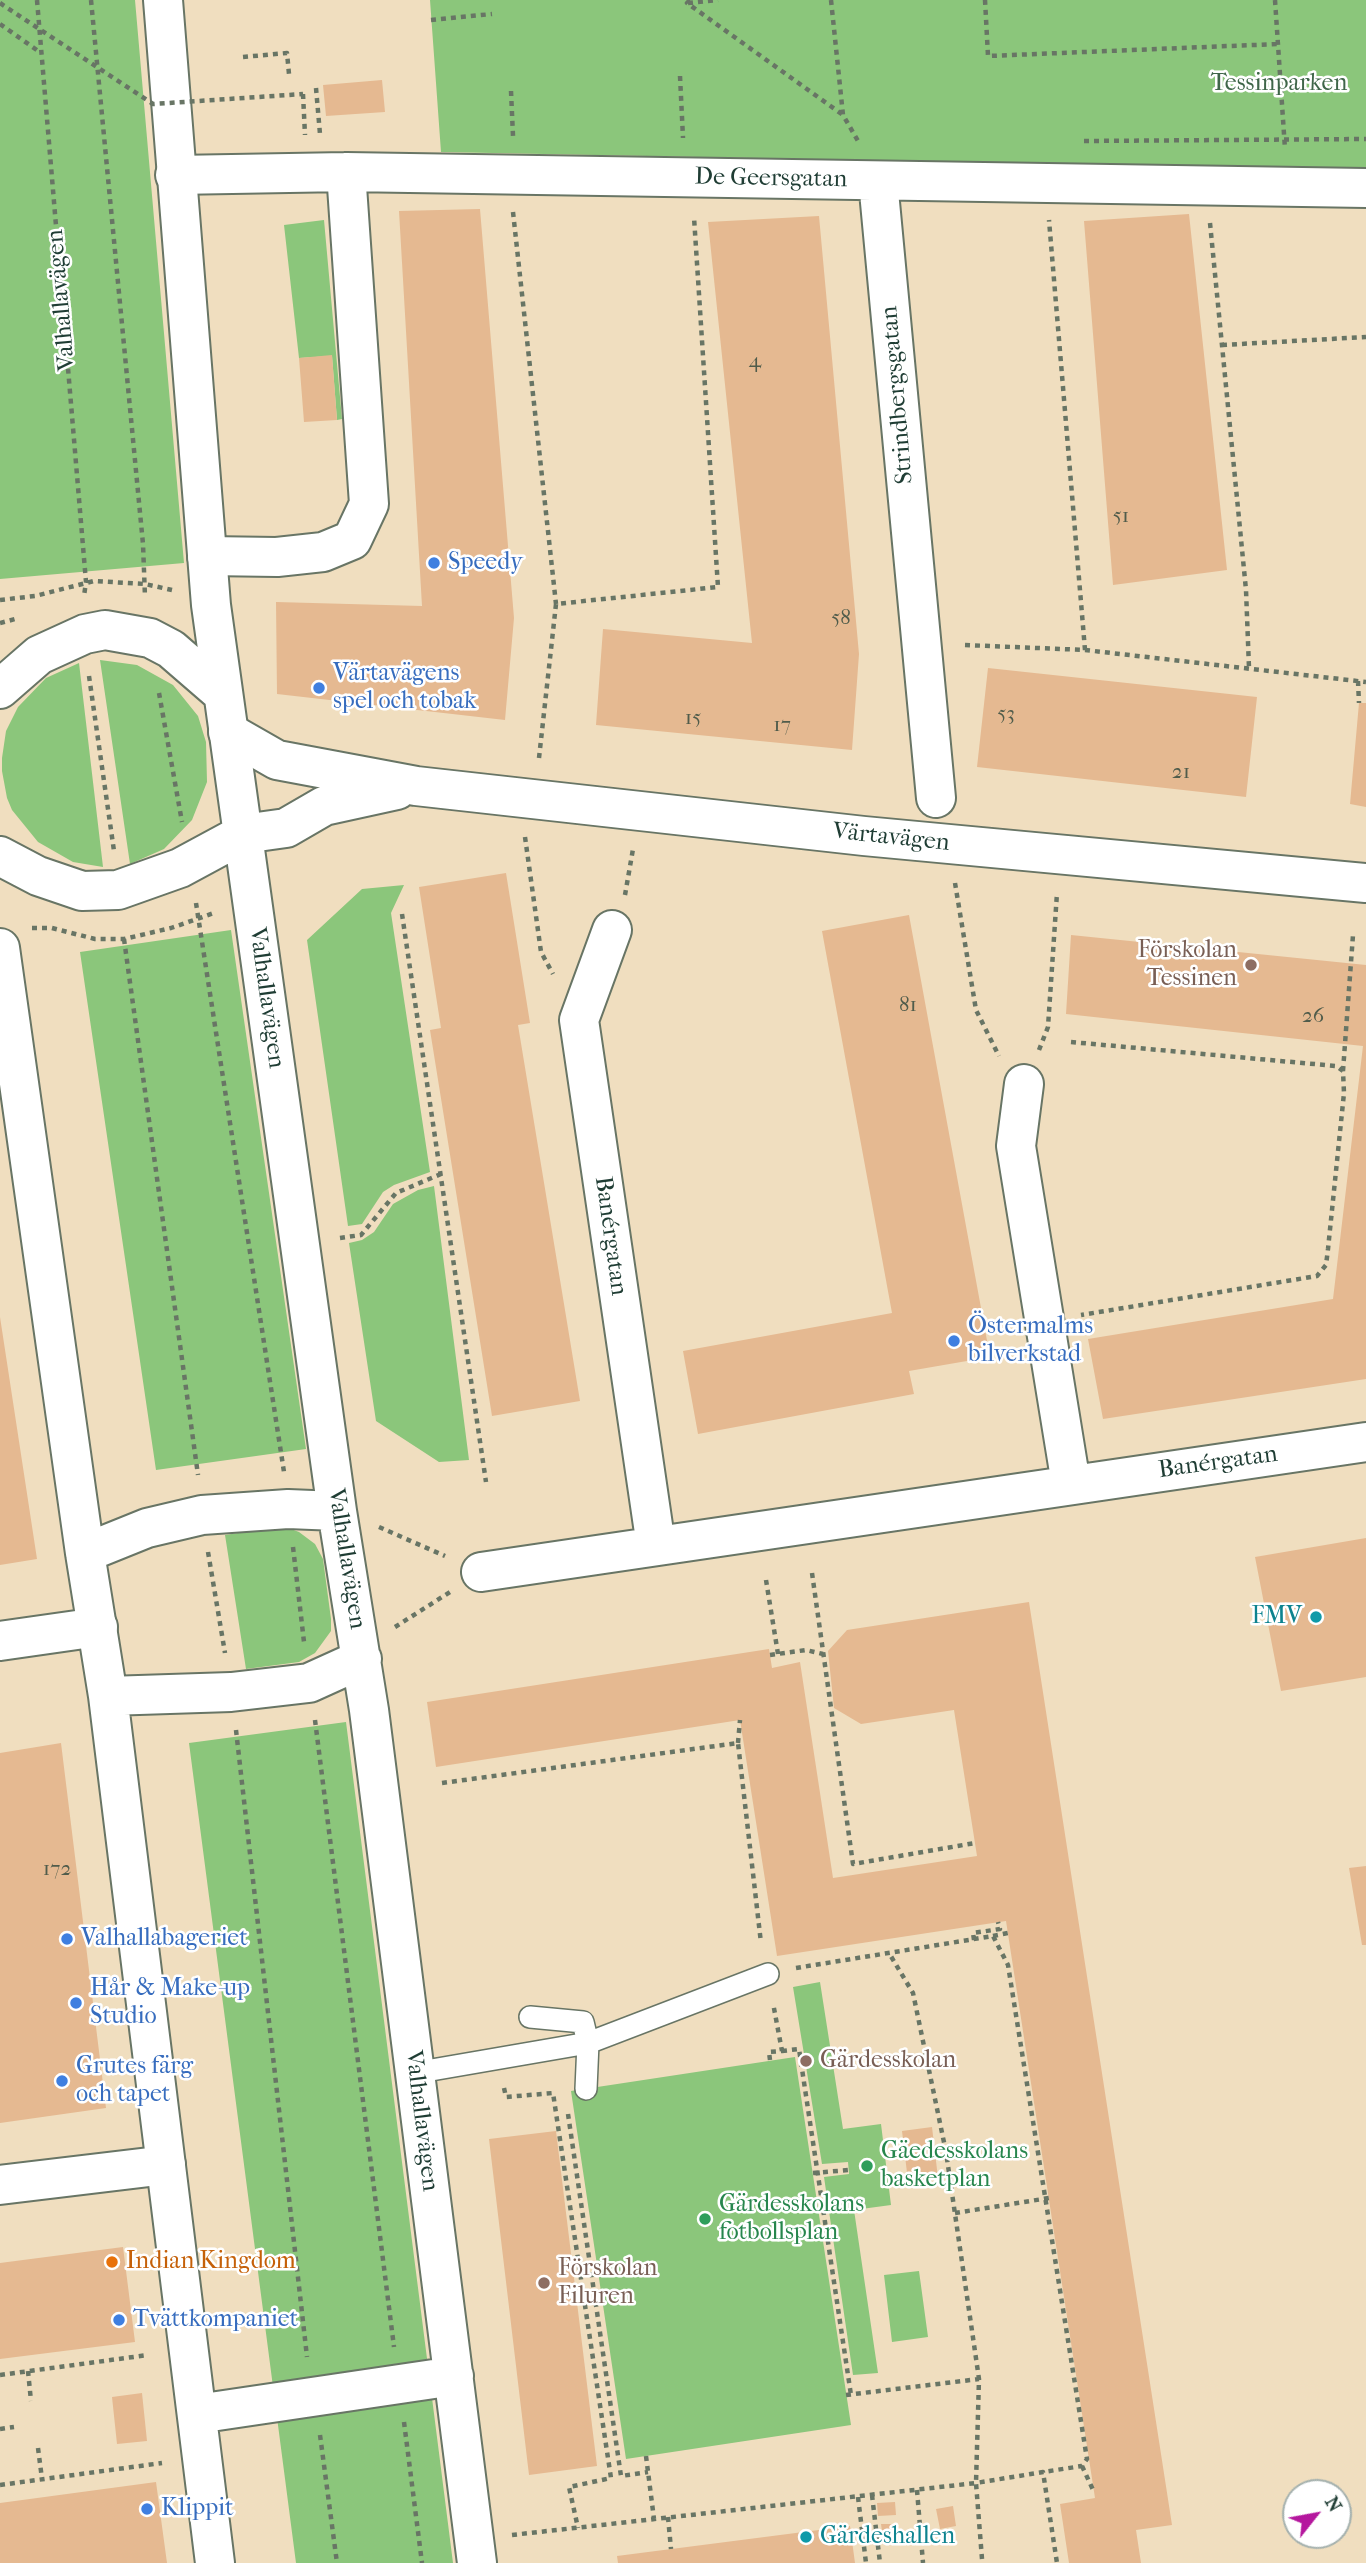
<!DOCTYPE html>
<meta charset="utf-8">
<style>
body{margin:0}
#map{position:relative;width:1366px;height:2563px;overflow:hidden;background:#f0debf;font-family:"IM FELL French Canon",serif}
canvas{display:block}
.north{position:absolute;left:1282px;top:2479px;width:70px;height:70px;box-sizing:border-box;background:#fff;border:2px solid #a5b1ae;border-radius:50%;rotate:59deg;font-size:19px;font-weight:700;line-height:28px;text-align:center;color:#1f3d34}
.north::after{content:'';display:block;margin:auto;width:24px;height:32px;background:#b5179e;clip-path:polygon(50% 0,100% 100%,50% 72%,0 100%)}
</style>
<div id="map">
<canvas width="1366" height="2563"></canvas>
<div class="north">N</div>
</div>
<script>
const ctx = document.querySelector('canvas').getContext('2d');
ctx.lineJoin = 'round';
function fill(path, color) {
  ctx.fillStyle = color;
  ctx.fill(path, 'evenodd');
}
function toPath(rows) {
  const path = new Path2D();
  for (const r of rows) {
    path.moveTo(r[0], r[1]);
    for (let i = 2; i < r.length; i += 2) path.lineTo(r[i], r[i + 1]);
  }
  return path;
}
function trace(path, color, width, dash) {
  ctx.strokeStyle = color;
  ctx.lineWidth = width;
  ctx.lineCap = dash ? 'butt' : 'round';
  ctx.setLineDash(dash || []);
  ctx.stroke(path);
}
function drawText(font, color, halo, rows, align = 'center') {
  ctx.font = font + ' "IM FELL French Canon",serif';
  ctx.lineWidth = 5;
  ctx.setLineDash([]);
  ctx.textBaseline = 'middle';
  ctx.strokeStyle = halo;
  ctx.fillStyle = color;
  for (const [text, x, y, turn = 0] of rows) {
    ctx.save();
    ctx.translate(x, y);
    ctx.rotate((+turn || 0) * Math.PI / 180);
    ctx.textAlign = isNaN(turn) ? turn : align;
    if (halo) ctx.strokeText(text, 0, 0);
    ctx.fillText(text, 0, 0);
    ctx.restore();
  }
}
fill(toPath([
 [0,0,135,0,184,563,0,579],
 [430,0,1366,0,1366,170,441,152],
 [324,220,338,375,342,419,337,420,332,356,299,358,284,225],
 [100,660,137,665,173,685,198,716,206,742,207,782,192,820,164,849,130,864],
 [79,663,103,867,73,862,38,842,12,810,7,798,2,771,2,758,6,731,18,707,46,678],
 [404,885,391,913,430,1172,394,1185,383,1192,362,1224,348,1226,307,940,362,889],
 [231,930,306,1449,156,1470,80,952],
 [434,1186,469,1460,439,1462,376,1421,349,1243,362,1240,374,1232,393,1204,418,1190],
 [283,1526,299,1532,315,1544,323,1559,331,1619,331,1631,315,1653,299,1662,246,1669,225,1535],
 [346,1722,453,2563,296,2563,189,1743],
 [820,1982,843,2129,881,2124,891,2205,854,2210,878,2373,853,2375,824,2177,849,2174,848,2162,822,2164,793,1987],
 [795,2057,851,2425,626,2459,571,2091],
 [919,2271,928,2337,892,2342,884,2275]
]), '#8bc67b');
fill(toPath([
 [382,80,385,112,326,116,323,85],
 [480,209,514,618,505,720,277,694,276,602,422,606,399,211],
 [1189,214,1227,570,1113,585,1084,221],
 [819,216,859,654,852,750,596,725,603,629,752,643,708,222],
 [332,355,337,420,304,422,299,358],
 [988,668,1257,697,1246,797,977,767],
 [1359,703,1366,703,1366,807,1350,804],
 [506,873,530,1023,518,1025,580,1401,492,1416,430,1030,441,1028,419,887],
 [909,915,990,1357,909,1371,914,1394,698,1434,683,1351,892,1313,822,931],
 [1071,935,1366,965,1366,1379,1103,1419,1088,1339,1333,1299,1363,1046,1066,1014],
 [0,1317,37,1559,0,1565],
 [1366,1538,1366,1677,1281,1691,1255,1557],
 [1029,1602,1172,2525,1136,2530,1141,2563,1069,2563,1060,2504,1095,2498,1006,1921,777,1956,740,1720,436,1767,427,1702,769,1649,772,1668,800,1662,833,1878,977,1856,954,1710,861,1724,834,1708,828,1651,847,1630],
 [61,1743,106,2108,0,2123,0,1753],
 [1366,1866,1366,1945,1362,1945,1349,1868],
 [932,2127,938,2178,908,2181,902,2131],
 [556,2131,597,2466,529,2475,489,2139],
 [123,2247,135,2342,0,2359,0,2263],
 [142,2393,147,2441,117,2444,112,2397],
 [156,2482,167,2563,0,2563,0,2503],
 [895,2502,896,2515,878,2516,877,2503],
 [953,2506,956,2526,940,2529,936,2509],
 [881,2524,894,2524,895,2538,883,2539],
 [850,2526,855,2563,618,2563,617,2556]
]), '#e5b991');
const service = toPath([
 [530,2017,583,2022,588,2043,586,2089],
 [414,2073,588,2043,768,1974]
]);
const minor = toPath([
 [175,175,346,172,1366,188],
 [878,181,936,798],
 [207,556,277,557,323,552,352,540,369,504,346,172],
 [612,930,579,1020,656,1546],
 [1024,1084,1016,1146,1071,1484],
 [481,1572,1366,1442],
 [0,1641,98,1627],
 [0,2185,166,2165]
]);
const tertiary = toPath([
 [228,732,277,760,416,786,864,836,1366,883],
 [243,834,286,828,324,806,397,790]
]);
const secondary = toPath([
 [163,0,211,605,337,1511,369,1710,477,2563],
 [0,689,39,655,85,634,105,630,150,638,171,649,223,694],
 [0,856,38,876,82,891,118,890,180,868,243,834],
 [0,948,85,1553,108,1696,215,2563],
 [85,1553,147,1528,202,1515,288,1509,337,1511],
 [108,1696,231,1692,309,1683,362,1659],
 [197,2414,454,2376]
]);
trace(service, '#687565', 24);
trace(minor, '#687565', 42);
trace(tertiary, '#687565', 42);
trace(secondary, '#687565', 42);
trace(toPath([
 [37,0,86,582,84,596],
 [91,0,143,544,145,597],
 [690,0,687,3,843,115],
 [831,0,843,115,858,141],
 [985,0,988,56,1278,44],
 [1275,0,1285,149],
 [688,3,718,0],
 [431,20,492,14],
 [0,24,41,53],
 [243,57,287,53,289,74],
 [680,76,683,138],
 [316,88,320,134],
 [511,91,513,136],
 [303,94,305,135],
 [1084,141,1366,139],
 [513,212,556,604],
 [1210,223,1246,590,1249,668],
 [1222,345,1366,337],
 [0,600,35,596,94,581,145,584,172,590],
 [0,623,19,618],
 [965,645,1085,650,1049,220],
 [1085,650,1366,682],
 [89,676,114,851],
 [1358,681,1359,703],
 [159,693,182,822],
 [539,758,556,604,718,587,694,217],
 [525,837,541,952,553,974],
 [955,883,976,1010,999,1056],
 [625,895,633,849],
 [196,903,284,1472],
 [402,914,486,1482],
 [32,928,52,928,95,939,124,939,171,928,214,913],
 [124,939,198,1475],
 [1071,1042,1336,1066,1343,1071,1344,1093,1328,1249,1326,1265,1317,1276,1081,1315],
 [1039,1050,1048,1027,1057,893],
 [1343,1071,1353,935],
 [340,1238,361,1235,396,1193,441,1174],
 [379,1527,445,1556],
 [293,1547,304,1642],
 [208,1552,225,1653],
 [812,1573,853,1864,975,1843],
 [766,1580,778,1654],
 [395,1627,450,1592],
 [770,1655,806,1650,823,1654],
 [315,1720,394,2347],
 [236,1730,307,2357],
 [738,1743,740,1720],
 [442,1783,738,1743,761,1943],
 [993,1936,1008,1933],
 [974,1940,973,1933,1000,1929,998,1922],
 [796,1968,993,1936,1008,1965,1087,2459,1082,2466,1043,2472],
 [782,2051,799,2049,851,2395],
 [770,2060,769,2052,782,2051,773,2003],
 [504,2088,506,2097,553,2093,611,2478,569,2487,578,2528],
 [568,2114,621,2476,648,2472],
 [813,2173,849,2170],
 [955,2213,1049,2198],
 [28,2371,31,2401],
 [0,2375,148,2355],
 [846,2395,979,2379],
 [404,2422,422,2563],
 [0,2429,14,2427],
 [320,2435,337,2563],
 [38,2448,42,2479],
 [646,2456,654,2519],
 [1082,2466,1094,2492],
 [0,2485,162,2463],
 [917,2490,923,2563],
 [872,2495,880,2563],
 [858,2497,866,2563],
 [668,2517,671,2549],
 [512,2535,976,2483,979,2379,946,2152,913,1993,889,1953],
 [982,2559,976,2483,1043,2472,1057,2563]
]), '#687565', 4.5, [5, 5]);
trace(service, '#fff', 21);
trace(minor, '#fff', 38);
trace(tertiary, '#fff', 38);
trace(secondary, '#fff', 38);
trace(toPath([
 [0,3,153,104,303,94]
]), '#687565', 4.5, [5, 5]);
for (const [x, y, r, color] of [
 [434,563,7,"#3f7fe0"],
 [319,688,7,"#3f7fe0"],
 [1251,965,7,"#8d6e63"],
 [954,1341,7,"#3f7fe0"],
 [1316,1617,7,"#0f9aa8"],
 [67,1939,7,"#3f7fe0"],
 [76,2003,7,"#3f7fe0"],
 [806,2061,7,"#8d6e63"],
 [62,2081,7,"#3f7fe0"],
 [867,2166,7,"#2e9e5b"],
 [705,2219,7,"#2e9e5b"],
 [112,2262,7,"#e8710a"],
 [544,2283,7,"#8d6e63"],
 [119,2320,7,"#3f7fe0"],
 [147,2509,7,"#3f7fe0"],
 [806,2537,7,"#0f9aa8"]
]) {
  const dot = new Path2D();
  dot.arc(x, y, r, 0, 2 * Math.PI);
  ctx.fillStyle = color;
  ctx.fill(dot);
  trace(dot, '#fff', 2.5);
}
drawText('21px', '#505c4b', null, [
 ["4",755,362],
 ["51",1121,517],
 ["58",841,619],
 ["53",1006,715],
 ["15",693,719],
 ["17",782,726],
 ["21",1181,773],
 ["81",908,1006],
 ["26",1313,1017],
 ["172",57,1870]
]);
drawText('24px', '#3f6649', '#fff', [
 ["Tessinparken",1279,84]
]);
drawText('24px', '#1f3d34', '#fff', [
 ["De Geersgatan",771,179,1],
 ["Valhallavägen",62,300,-95],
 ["Strindbergsgatan",898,395,-95],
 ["Värtavägen",891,838,6],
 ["Valhallavägen",266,998,82],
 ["Banérgatan",610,1236,82],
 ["Banérgatan",1218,1463,-8],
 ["Valhallavägen",346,1559,81],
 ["Valhallavägen",421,2121,83]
]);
drawText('24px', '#366cbe', '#fff', [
 ["Speedy",448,563],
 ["Värtavägens",333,674],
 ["spel och tobak",333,702],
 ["Östermalms",968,1327],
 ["bilverkstad",968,1355],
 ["Valhallabageriet",81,1939],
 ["Hår & Make-up",90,1989],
 ["Studio",90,2017],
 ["Grutes färg",76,2067],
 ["och tapet",76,2095],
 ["Tvättkompaniet",133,2320],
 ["Klippit",161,2509]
], 'left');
drawText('24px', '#785e54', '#fff', [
 ["Förskolan",1237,951,"right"],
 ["Tessinen",1237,979,"right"],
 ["Gärdesskolan",820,2061],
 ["Förskolan",558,2269],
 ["Filuren",558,2297]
], 'left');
drawText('24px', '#0d838f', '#fff', [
 ["FMV",1302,1617],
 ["Gärdeshallen",820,2537,"left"]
], 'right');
drawText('24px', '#27864d', '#fff', [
 ["Gäedesskolans",881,2152],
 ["basketplan",881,2180],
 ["Gärdesskolans",719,2205],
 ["fotbollsplan",719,2233]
], 'left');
drawText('24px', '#c56008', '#fff', [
 ["Indian Kingdom",126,2262]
], 'left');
</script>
